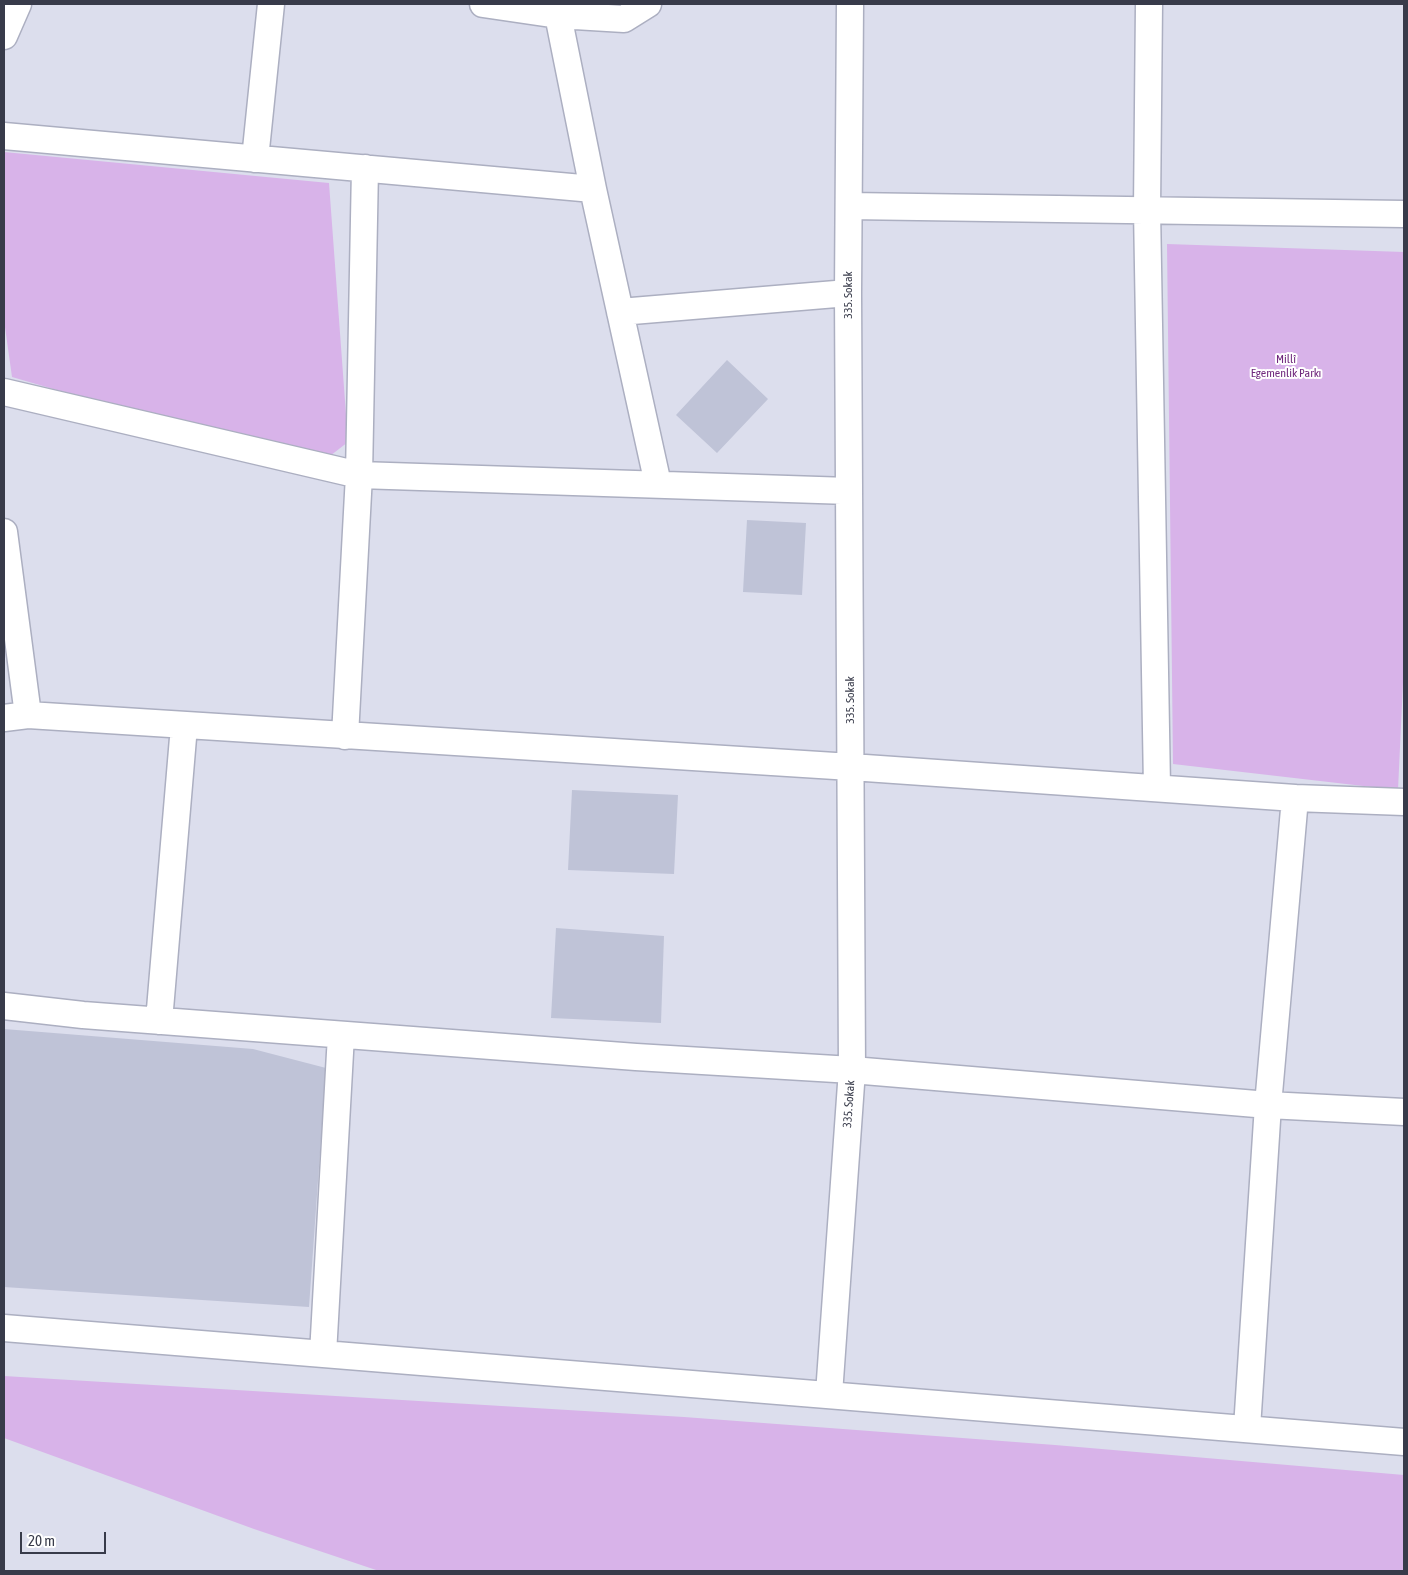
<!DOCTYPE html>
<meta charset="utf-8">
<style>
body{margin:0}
#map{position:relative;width:1408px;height:1575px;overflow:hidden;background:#eaebf5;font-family:"Asap Condensed",sans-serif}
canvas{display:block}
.frame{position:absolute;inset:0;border:5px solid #383b4a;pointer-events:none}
.scale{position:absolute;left:20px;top:1532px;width:86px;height:22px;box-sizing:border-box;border:2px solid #383b4a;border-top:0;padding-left:6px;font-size:15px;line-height:18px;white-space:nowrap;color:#383b4a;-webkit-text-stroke:4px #fff;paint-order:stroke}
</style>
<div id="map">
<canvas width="1408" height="1575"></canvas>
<div class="frame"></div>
<div class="scale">20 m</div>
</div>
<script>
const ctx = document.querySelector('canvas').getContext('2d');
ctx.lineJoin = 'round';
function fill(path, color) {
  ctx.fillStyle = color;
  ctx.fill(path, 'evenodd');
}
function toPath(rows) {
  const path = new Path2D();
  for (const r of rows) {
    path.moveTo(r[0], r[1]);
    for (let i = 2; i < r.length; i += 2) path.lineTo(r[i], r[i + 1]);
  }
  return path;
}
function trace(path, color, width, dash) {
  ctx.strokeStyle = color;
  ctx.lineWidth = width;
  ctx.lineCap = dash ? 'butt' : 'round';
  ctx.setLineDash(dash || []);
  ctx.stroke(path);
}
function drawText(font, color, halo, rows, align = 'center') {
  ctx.font = font + ' "Asap Condensed",sans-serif';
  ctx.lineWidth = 4;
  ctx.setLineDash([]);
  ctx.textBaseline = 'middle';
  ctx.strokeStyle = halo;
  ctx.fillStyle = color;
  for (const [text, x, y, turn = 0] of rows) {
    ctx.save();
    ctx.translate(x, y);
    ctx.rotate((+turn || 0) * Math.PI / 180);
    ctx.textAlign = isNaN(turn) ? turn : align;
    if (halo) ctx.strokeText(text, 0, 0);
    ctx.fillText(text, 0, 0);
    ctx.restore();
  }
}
fill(toPath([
 [4,4,1404,4,1404,1571,4,1571]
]), '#dcdeed');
fill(toPath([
 [4,152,329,183,348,442,326,459,298,460,12,377,4,320],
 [1167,244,1404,252,1404,661,1398,790,1173,764],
 [4,1376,684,1417,1055,1445,1404,1475,1404,1571,379,1571,254,1529,4,1438]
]), '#d8b3e9');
fill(toPath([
 [727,360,768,399,717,453,676,415],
 [747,520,806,523,802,595,743,592],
 [572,790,678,795,674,874,568,870],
 [556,928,664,936,661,1023,551,1018],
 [4,1029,253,1049,326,1068,309,1307,4,1287]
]), '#bfc3d7');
const minor = toPath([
 [483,4,558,15,624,19,648,4],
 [1149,4,1147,209,1157,787],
 [558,15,593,189,658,484],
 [4,36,18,4],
 [4,136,593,189],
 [255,159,271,4],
 [849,206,1404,214],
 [620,312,848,293],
 [4,392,359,475,849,491],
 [4,532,28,715],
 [4,718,28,715,851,767,1295,798,1404,802],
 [345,736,359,475,365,168],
 [4,1006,83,1015,636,1057,852,1070,1268,1105,1404,1112],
 [159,1021,184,726],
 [4,1328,1404,1442],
 [323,1354,341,1035],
 [829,1394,852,1070,848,293,850,4],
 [1247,1428,1268,1105,1295,798]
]);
trace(minor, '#acafc1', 29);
trace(minor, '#fff', 26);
drawText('12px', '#383b4a', '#fff', [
 ["335. Sokak",848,295,-90],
 ["335. Sokak",850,700,-90],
 ["335. Sokak",849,1104,-86]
]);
drawText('12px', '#70297d', '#fff', [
 ["Millî",1286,359],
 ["Egemenlik Parkı",1286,373]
]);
</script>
